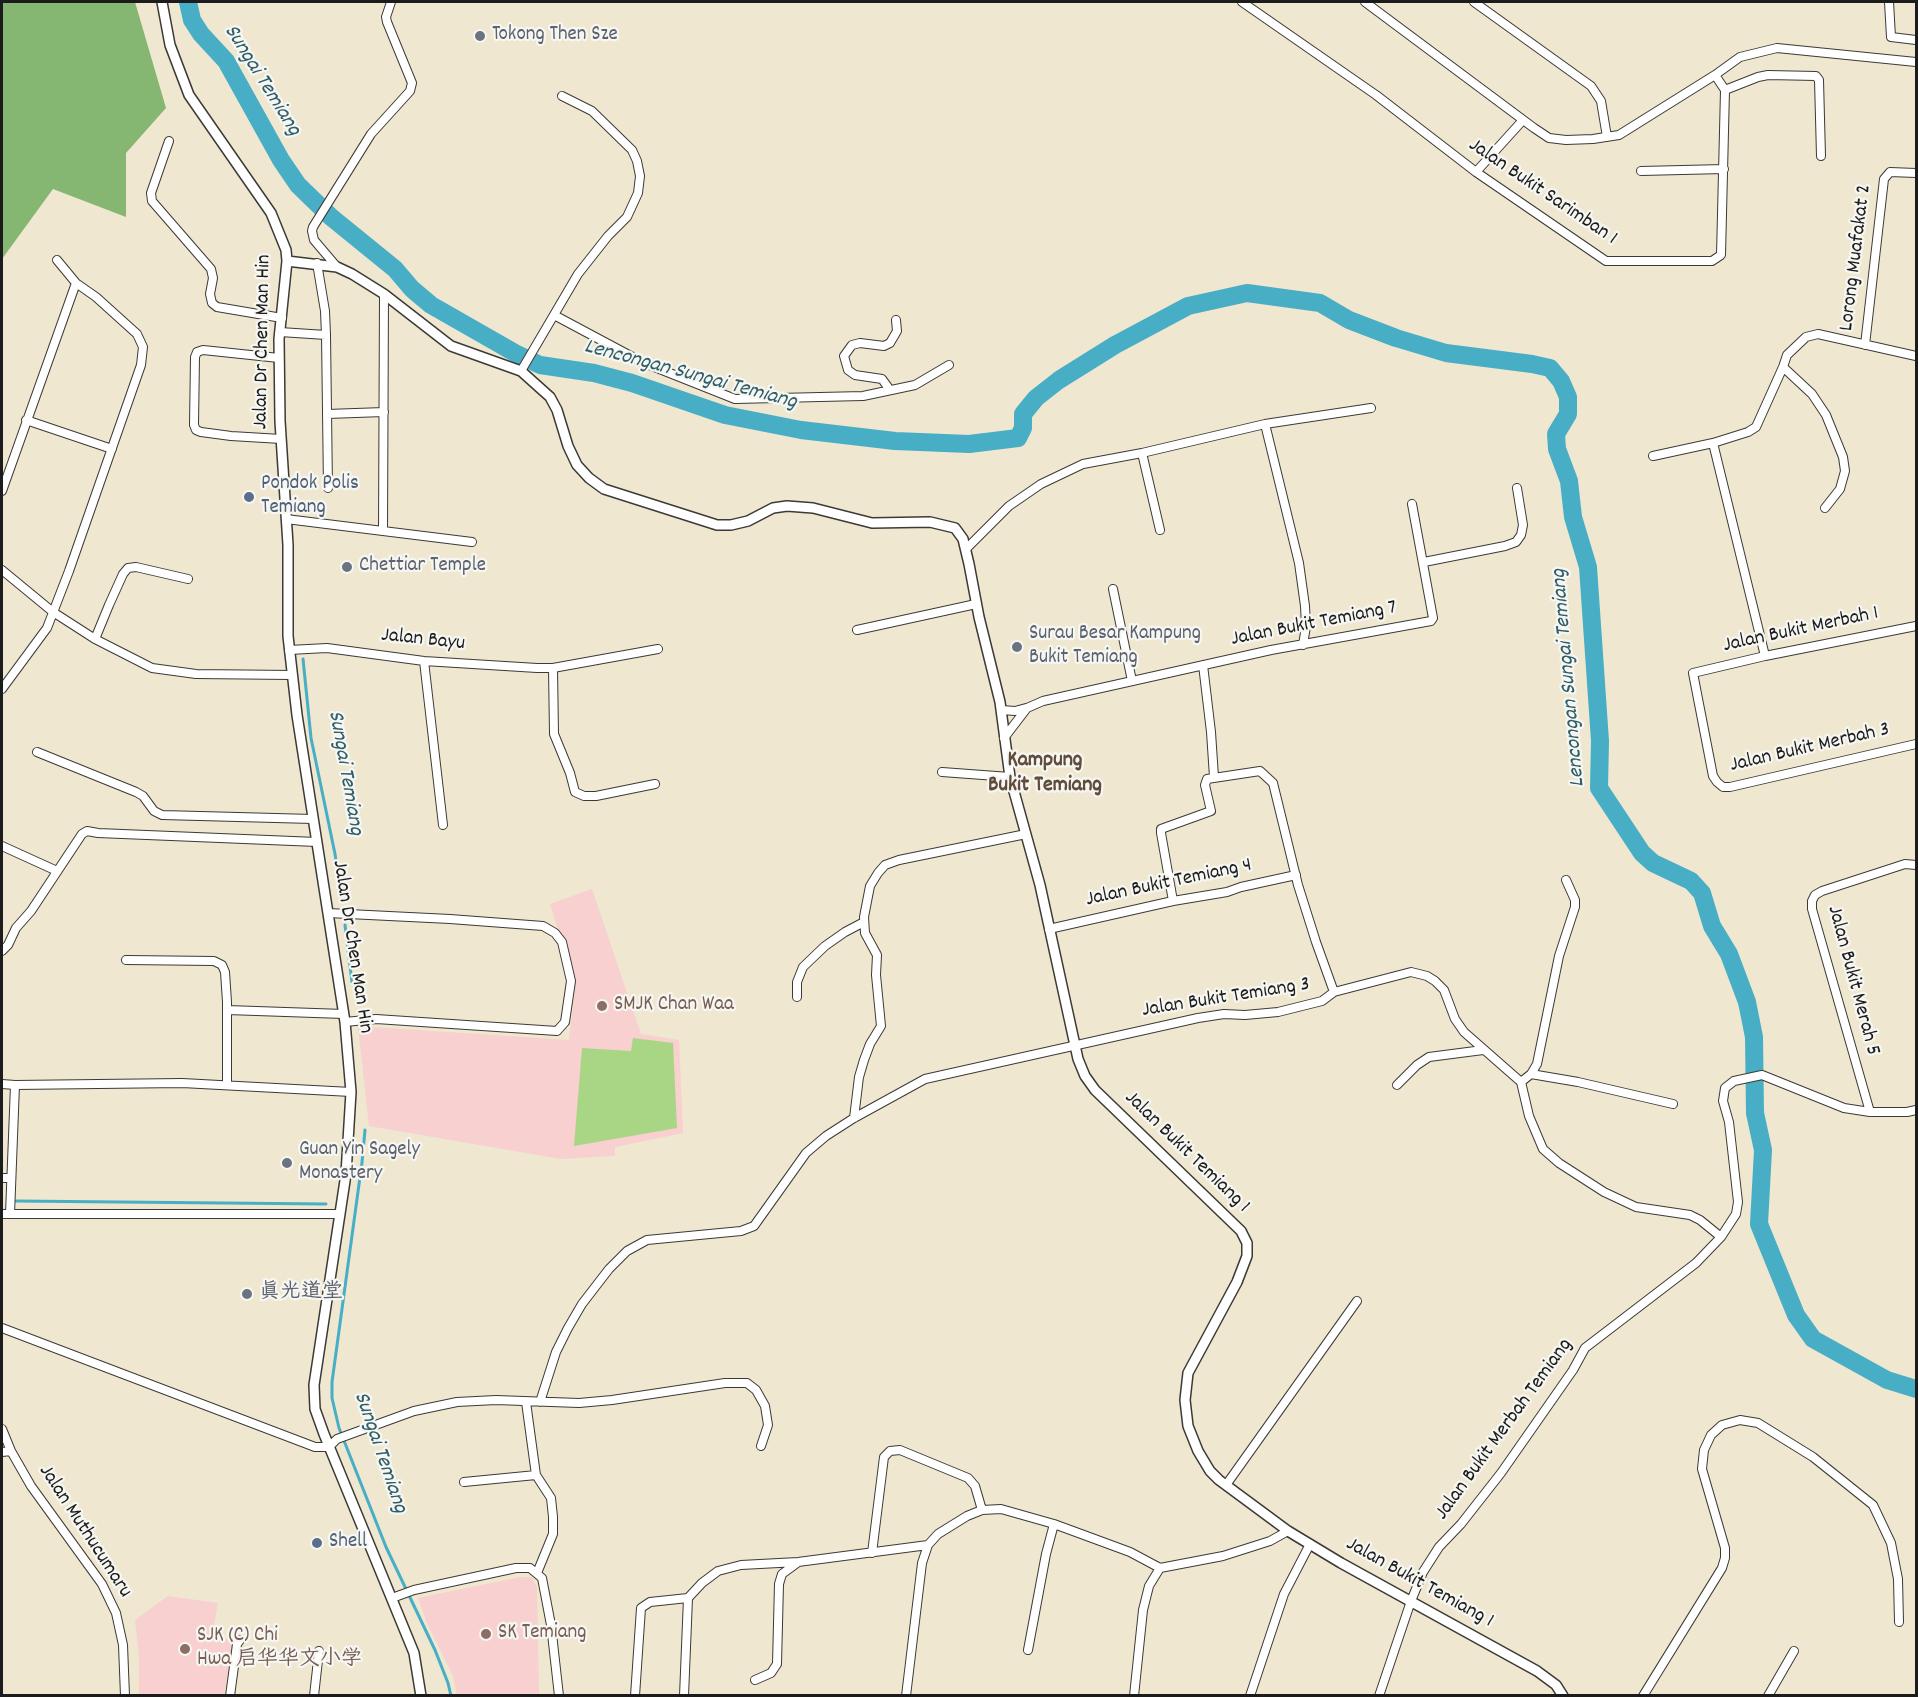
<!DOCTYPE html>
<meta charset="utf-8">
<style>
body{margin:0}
#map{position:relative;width:1918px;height:1697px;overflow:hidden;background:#efe7cf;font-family:Dekko,sans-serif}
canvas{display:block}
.frame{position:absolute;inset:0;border:3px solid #1c1c1c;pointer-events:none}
</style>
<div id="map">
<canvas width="1918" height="1697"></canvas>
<div class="frame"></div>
</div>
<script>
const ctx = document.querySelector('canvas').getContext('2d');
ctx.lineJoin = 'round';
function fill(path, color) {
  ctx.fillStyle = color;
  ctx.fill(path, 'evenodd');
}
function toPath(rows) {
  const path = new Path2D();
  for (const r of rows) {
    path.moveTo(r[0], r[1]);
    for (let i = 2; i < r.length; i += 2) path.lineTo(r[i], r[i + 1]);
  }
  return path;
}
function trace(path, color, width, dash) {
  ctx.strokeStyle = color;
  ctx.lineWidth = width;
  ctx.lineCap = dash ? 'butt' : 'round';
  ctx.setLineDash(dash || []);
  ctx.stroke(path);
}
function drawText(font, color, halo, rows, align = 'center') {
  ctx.font = font + ' Dekko,"LXGW WenKai TC",sans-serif';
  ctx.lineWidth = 4.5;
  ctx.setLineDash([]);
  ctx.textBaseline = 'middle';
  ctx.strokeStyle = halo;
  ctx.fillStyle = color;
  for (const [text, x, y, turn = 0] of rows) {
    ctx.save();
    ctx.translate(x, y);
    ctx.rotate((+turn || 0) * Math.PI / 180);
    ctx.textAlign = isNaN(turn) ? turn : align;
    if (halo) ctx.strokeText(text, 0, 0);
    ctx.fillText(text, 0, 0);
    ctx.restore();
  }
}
fill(toPath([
 [592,889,641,1034,679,1040,683,1133,615,1147,615,1156,561,1159,369,1126,358,1026,569,1040,575,987,550,904],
 [520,1577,532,1577,537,1588,539,1695,457,1695,453,1676,426,1621,418,1598],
 [168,1596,218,1603,212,1636,233,1640,224,1695,139,1695,139,1657,135,1620]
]), '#f7d0cf');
fill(toPath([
 [633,1038,673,1043,677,1128,574,1146,582,1048,631,1051]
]), '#a9d684');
fill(toPath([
 [2,2,135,2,166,108,126,153,126,217,53,189,2,259]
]), '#86b772');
trace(toPath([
 [303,659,311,738,335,854,341,894],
 [345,925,352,982],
 [361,1173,365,1130],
 [360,1177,332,1382,332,1398,339,1428,386,1547,435,1650,448,1683,451,1696],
 [16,1201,326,1204]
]), '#47aec6', 3);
trace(toPath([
 [188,2,192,20,201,34,226,61,281,160,298,185,331,217,395,269,412,289,431,305,515,353,540,365,594,373,632,383,725,415,801,430,895,441,969,444,1018,438,1023,428,1023,414,1036,398,1059,380,1115,345,1188,306,1247,293,1320,303,1349,320,1396,338,1446,353,1532,364,1550,368,1561,381,1568,397,1568,414,1556,434,1557,449,1569,481,1573,517,1588,567,1600,741,1599,788,1642,853,1653,863,1691,881,1702,893,1712,926,1729,954,1747,1002,1754,1037,1755,1113,1763,1150,1759,1224,1796,1315,1813,1339,1887,1380,1916,1389]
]), '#47aec6', 18);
const minor = toPath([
 [1242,2,1376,95,1476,172,1606,261,1712,261,1721,255,1725,90,1715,75],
 [1365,2,1534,128,1549,138,1566,140,1593,139,1619,135,1715,75,1740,57,1777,48,1916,62],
 [1474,2,1591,86,1601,101,1607,137],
 [1889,2,1891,37,1916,40],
 [1725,90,1758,77,1768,75,1816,76,1819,80,1821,156],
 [169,141,151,193,152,201,211,269,213,278,210,294,212,303,217,307,282,318],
 [1641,171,1724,169],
 [1476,172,1523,120],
 [317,263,325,311,326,335],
 [337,267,314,240,312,231,313,227,371,134,410,91,412,83,387,22,386,17,391,2],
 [554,315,642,362,735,399,863,396,915,385,949,365],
 [280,332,326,335,328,488],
 [1865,345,1884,179,1890,172,1916,173],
 [279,358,203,350,197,352,195,357,194,425,196,430,201,432,231,436,281,439],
 [1783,367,1812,394,1826,415,1843,457,1845,471,1840,489,1825,508],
 [521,371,578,274,608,236,627,217,638,193,640,176,637,161,632,150,592,111,562,96],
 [890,390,882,379,855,375,848,370,844,356,852,345,860,343,884,346,890,343,897,331,896,320],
 [327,414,384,412],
 [26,420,112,449],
 [1265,424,1299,563,1305,606,1306,626,1303,645],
 [1713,443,1765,656],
 [1142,453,1160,530],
 [1653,456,1713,443,1748,432,1756,427,1783,367,1787,355,1806,337,1818,334,1916,356],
 [2,491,76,283],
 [286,519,472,542],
 [383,531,384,294],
 [966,549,1009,506,1041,484,1083,464,1142,453,1265,424,1371,408],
 [1424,562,1505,546,1516,542,1521,535,1523,525,1517,488],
 [2,570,53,612,95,639,152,668,196,674,292,675],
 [1113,589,1132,681],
 [1916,626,1765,656,1693,673,1713,776,1717,782,1723,787,1730,787,1916,744],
 [857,630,976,604],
 [95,639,109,605,123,574,128,568,136,567,188,579],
 [289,650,327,648,424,661,537,668,553,668,658,649],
 [424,661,443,825],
 [1203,665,1211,732,1214,777],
 [553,668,554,734,570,773,575,792,584,796,596,796,655,784],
 [2,689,47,628,69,571,141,365,143,347,137,334,96,297,76,283,57,260],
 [1001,710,1015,711,1026,708],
 [1004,738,1027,708,1043,701,1271,650,1431,621,1433,618,1412,504],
 [37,752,136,792,143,796,154,811,162,815,313,819],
 [942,772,1010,777],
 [2,846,57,871],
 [1173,901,1161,833,1161,829,1211,811,1205,785,1207,779,1260,771,1273,783,1298,885,1316,942,1334,992],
 [328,913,450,919,543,926,555,933,562,942,571,981,565,1022,557,1031,376,1019,345,1022],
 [1049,929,1173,901,1227,892,1241,887,1296,875],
 [2,951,8,945,16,928,31,911,82,834,87,831,98,833,317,842],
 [126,960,214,961,222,965,225,972,227,1002,227,1085],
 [797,997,797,982,803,967,825,946,845,932,864,922],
 [227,1010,344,1014],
 [1531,1074,1578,1082,1673,1104],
 [1521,1082,1531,1074,1537,1064,1559,956,1575,907,1575,900,1566,880],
 [2,1084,15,1085,10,1214],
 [15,1085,182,1083,351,1092],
 [1397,1085,1417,1065,1429,1057,1483,1050],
 [1870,1112,1812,909,1812,901,1815,895,1822,891,1905,864,1916,865],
 [854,1118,859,1077,864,1060,870,1044,881,1026,876,975,877,955,865,933,864,917,870,886,878,873,885,865,899,860,1026,834],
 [2,1178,11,1178],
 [2,1214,339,1214],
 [2,1328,315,1447,329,1447,337,1439,414,1411,457,1402,496,1400,579,1403,612,1400,725,1383,747,1383,756,1390,765,1406,768,1425,761,1446],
 [526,1402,536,1475,551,1498,553,1517,553,1534,537,1573],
 [540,1402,556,1352,568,1328,582,1304,609,1269,627,1251,647,1240,741,1231,754,1226,806,1153,826,1136,854,1118,925,1079,1198,1018,1224,1014,1245,1015,1278,1012,1322,1001,1334,992,1411,972,1427,976,1435,981,1444,990,1455,1019,1464,1032,1521,1082,1529,1116,1543,1149,1559,1163,1604,1192,1636,1207,1690,1215,1700,1220,1721,1237],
 [2,1429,11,1451,31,1486,102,1584,116,1613,123,1645,125,1696],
 [2,1452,11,1451],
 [464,1482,536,1475],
 [1226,1485,1357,1301],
 [872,1553,884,1457,890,1451,900,1450,968,1478,975,1486,982,1510],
 [392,1598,414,1590,516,1568,530,1568,542,1578,551,1625,559,1696],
 [1028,1650,1046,1554,1054,1524],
 [755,1680,771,1673,777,1664,779,1584,782,1574,797,1563],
 [230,1696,237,1644,240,1640],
 [314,1696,319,1651],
 [635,1696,641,1608,650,1602,688,1598],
 [684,1696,688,1598,702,1583,718,1571,741,1565,798,1562,928,1545],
 [906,1696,922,1563,928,1545,938,1534,967,1516,982,1510,1001,1509,1054,1524,1130,1552,1160,1568,1223,1556,1270,1541,1288,1531],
 [1134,1696,1143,1610,1149,1586,1160,1568],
 [1250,1696,1284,1594,1310,1544],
 [1379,1696,1411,1601,1423,1572,1439,1547,1461,1524,1501,1473,1573,1370,1585,1348,1696,1263,1721,1237,1736,1214,1738,1202,1729,1122,1723,1101,1725,1088,1734,1081,1762,1075,1844,1108,1870,1112,1907,1112,1916,1110],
 [1643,1696,1722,1568,1725,1558,1725,1548,1702,1469,1704,1450,1711,1435,1722,1425,1740,1420,1758,1423,1813,1457,1873,1505,1891,1543,1898,1579,1899,1622],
 [1768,1696,1794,1651]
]);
const tertiary = toPath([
 [162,2,170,45,189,95,271,213,286,250,287,261,279,339,280,421,288,545,288,636,297,715,345,1022,351,1092,346,1174,314,1385,315,1409,324,1434,414,1653,421,1696],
 [287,261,337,267,352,274,384,294,451,346,521,371,550,397,557,410,568,446,577,465,589,478,604,489,717,525,731,525,748,521,773,508,787,506,813,508,872,523,930,522,955,528,963,539,969,564,979,617,1000,702,1010,777,1040,885,1078,1059,1085,1076,1095,1090,1241,1231,1247,1243,1247,1256,1237,1282,1188,1373,1185,1400,1188,1426,1198,1451,1210,1471,1219,1480,1288,1531,1341,1563,1537,1671,1556,1685,1563,1696]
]);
trace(minor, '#3c3a37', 10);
trace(tertiary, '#3c3a37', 12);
trace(minor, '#fff', 8);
trace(tertiary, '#fff', 9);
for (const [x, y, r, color] of [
 [480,36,6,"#6b7280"],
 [249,497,6,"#5c6f8a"],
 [347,567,6,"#6b7280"],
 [1017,647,6,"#6b7280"],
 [602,1006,6,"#8d6e63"],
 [287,1163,6,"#6b7280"],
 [247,1294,6,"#6b7280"],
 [317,1543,6,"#5c6f8a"],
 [486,1634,6,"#8d6e63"],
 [185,1649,6,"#8d6e63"]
]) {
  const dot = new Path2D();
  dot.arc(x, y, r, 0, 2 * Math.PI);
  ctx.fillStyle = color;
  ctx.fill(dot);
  trace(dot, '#f6f6f2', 2);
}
drawText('21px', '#5b616d', '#f6f6f2', [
 ["Tokong Then Sze",492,36],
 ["Chettiar Temple",359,567],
 ["Surau Besar Kampung",1029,635],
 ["Bukit Temiang",1029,659],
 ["Guan Yin Sagely",299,1151],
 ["Monastery",299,1175],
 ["真光道堂",259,1294]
], 'left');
drawText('21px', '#1c1c1c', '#f6f6f2', [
 ["Jalan Bukit Sarimban 1",1542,193,34],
 ["Lorong Muafakat 2",1857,258,-83],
 ["Jalan Dr Chen Man Hin",264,342,-89],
 ["Jalan Bukit Temiang 7",1314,625,-11],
 ["Jalan Bukit Merbah 1",1801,631,-12],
 ["Jalan Bayu",423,641,6],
 ["Jalan Bukit Merbah 3",1810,749,-13],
 ["Jalan Bukit Temiang 4",1169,884,-12],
 ["Jalan Dr Chen Man Hin",351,947,81],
 ["Jalan Bukit Merah 5",1852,981,75],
 ["Jalan Bukit Temiang 3",1226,999,-9],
 ["Jalan Bukit Temiang 1",1186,1153,44],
 ["Jalan Bukit Merbah Temiang",1505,1430,-54],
 ["Jalan Muthucumaru",84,1532,57],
 ["Jalan Bukit Temiang 1",1419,1584,29]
]);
drawText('21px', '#4e5e75', '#f6f6f2', [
 ["Pondok Polis",261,485],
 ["Temiang",261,509],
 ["Shell",329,1543]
], 'left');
drawText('21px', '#785e54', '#f6f6f2', [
 ["SMJK Chan Waa",614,1006],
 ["SK Temiang",498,1634],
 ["SJK (C) Chi",197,1637],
 ["Hwa 启华华文小学",197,1661]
], 'left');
drawText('italic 22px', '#2f5e68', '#f6f6f2', [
 ["Sungai Temiang",261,81,58],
 ["Lencongan Sungai Temiang",690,376,15],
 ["Lencongan Sungai Temiang",1570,678,-95],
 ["Sungai Temiang",344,773,80],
 ["Sungai Temiang",379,1453,71]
]);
drawText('bold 22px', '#614b3b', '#f6f6f2', [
 ["Kampung",1045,762],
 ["Bukit Temiang",1045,787]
]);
</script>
